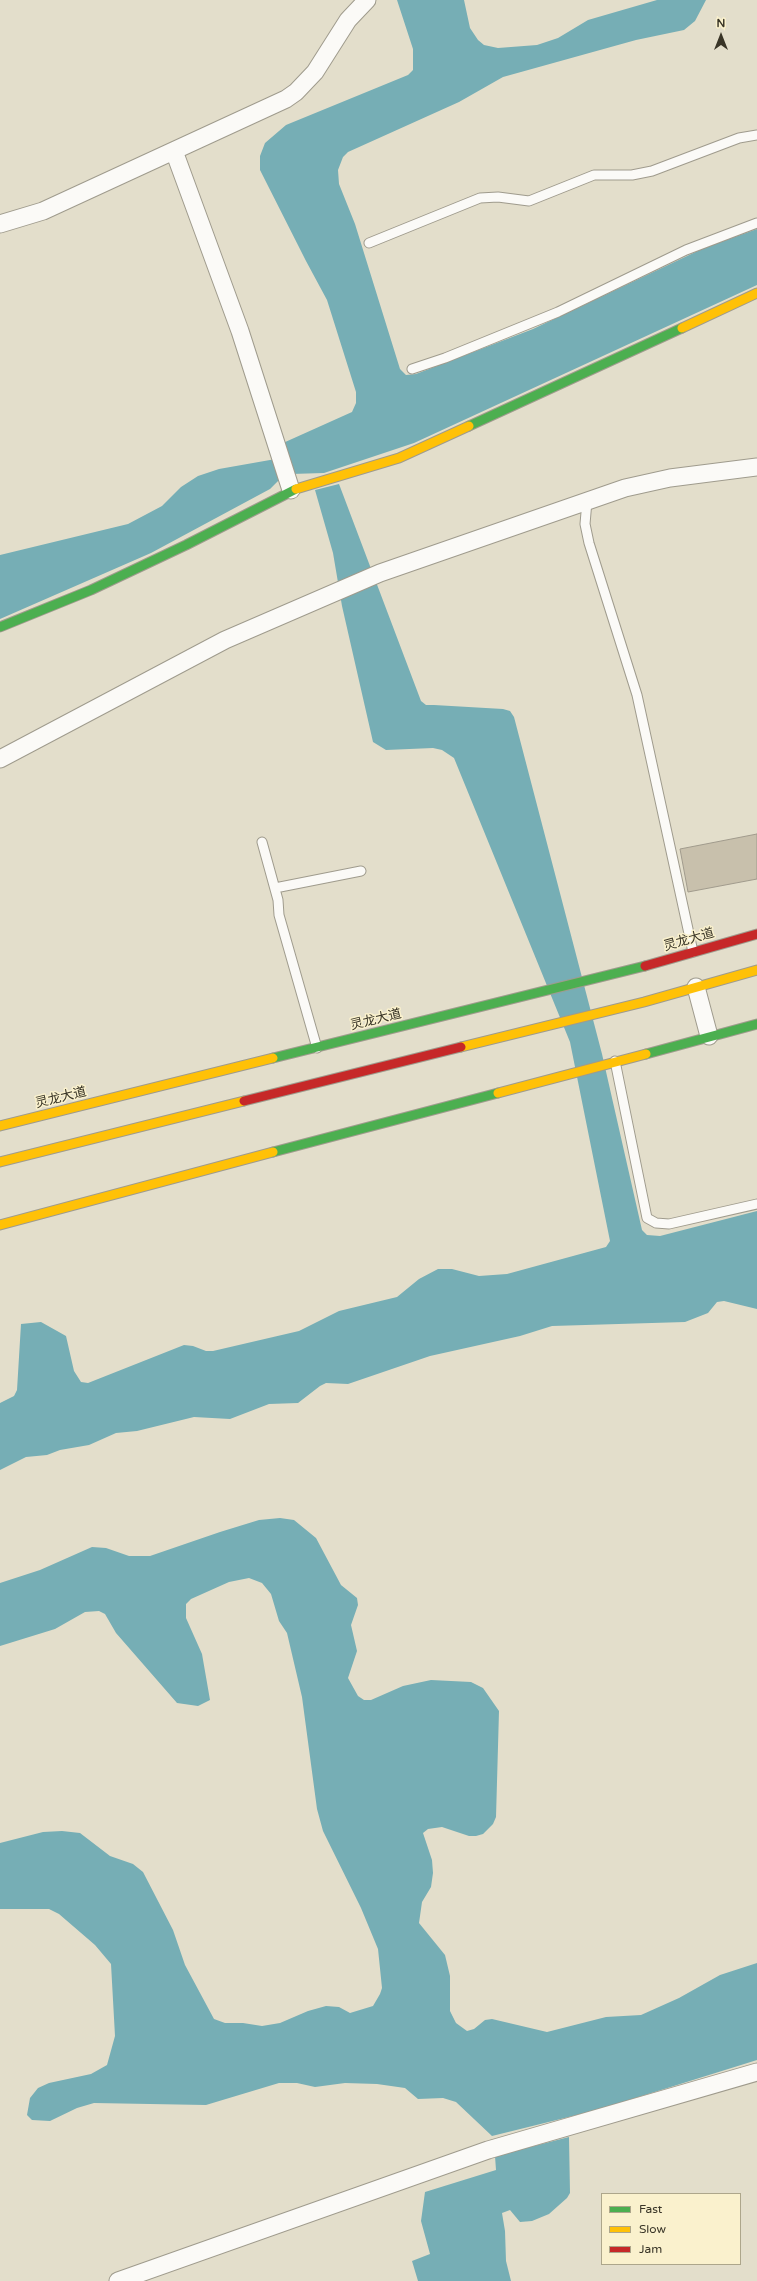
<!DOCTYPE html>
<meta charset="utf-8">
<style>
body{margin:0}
#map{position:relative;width:757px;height:2281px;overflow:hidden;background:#e3decb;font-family:"Varela Round",sans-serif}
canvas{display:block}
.legend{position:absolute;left:601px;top:2193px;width:140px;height:72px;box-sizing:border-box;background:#faf1cd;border:1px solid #ada68b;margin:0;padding:5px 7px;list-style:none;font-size:12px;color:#393527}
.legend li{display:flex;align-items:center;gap:8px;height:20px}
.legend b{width:20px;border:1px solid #ada68b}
.north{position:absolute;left:701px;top:16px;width:40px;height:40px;-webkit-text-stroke:3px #faf1cd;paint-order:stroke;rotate:0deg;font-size:11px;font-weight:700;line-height:16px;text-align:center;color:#393527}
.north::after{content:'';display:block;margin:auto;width:14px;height:18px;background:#393527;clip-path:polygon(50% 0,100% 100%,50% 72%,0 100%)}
</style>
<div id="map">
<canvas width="757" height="2281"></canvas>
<ul class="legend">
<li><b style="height:5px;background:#4caf50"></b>Fast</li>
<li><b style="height:5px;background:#ffc107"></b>Slow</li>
<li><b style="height:5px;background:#c62828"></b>Jam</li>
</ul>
<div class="north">N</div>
</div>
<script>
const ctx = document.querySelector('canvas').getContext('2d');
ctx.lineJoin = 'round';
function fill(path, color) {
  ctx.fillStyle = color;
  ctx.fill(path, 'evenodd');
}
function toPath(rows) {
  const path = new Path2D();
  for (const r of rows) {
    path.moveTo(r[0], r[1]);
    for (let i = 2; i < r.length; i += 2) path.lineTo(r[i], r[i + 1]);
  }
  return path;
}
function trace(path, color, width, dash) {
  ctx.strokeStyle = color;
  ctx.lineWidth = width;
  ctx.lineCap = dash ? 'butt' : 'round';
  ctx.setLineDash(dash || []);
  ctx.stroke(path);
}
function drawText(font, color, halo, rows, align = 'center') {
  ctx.font = font + ' "Varela Round","Noto Sans SC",sans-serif';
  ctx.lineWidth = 3;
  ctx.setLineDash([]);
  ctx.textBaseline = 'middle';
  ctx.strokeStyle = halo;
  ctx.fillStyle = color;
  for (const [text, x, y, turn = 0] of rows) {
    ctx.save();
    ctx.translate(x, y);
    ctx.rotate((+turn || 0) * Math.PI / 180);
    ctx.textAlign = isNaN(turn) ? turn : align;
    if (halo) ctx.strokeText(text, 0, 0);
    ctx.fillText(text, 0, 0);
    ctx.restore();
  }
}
fill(toPath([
 [397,0,464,0,470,28,478,40,484,45,498,48,537,45,558,38,588,20,657,0,706,0,695,21,684,30,636,40,503,77,459,102,348,152,343,157,338,170,339,184,355,224,400,369,406,375,416,374,533,329,704,248,757,229,757,285,414,443,324,473,291,474,281,478,270,489,151,553,0,619,0,555,128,524,162,506,181,487,198,476,219,469,287,457,283,443,352,412,356,403,356,392,327,300,306,261,260,170,260,156,265,143,286,125,408,75,413,70,413,49],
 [339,484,421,701,426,705,434,705,503,709,510,711,514,717,602,1054,642,1230,647,1235,660,1236,757,1211,757,1309,724,1301,717,1302,708,1313,685,1322,552,1326,520,1336,430,1356,348,1384,326,1383,320,1386,298,1403,269,1404,230,1419,194,1417,137,1431,116,1433,89,1445,60,1450,47,1455,26,1457,0,1470,0,1403,14,1396,17,1390,21,1324,41,1322,66,1336,74,1371,81,1382,88,1383,184,1345,193,1346,206,1351,213,1351,299,1331,339,1311,397,1297,419,1279,438,1269,452,1269,479,1276,507,1274,606,1247,610,1241,570,1042,454,758,442,750,433,748,386,750,373,742,342,606,333,553,315,490],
 [280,1518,294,1520,316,1538,341,1585,357,1598,358,1605,351,1625,357,1651,348,1678,358,1696,364,1700,371,1700,403,1686,431,1680,471,1682,483,1688,499,1711,496,1817,493,1824,483,1834,476,1836,469,1836,442,1827,428,1829,423,1833,432,1860,433,1873,431,1887,422,1902,419,1923,445,1955,450,1976,450,2011,456,2023,467,2031,474,2029,485,2020,492,2019,547,2032,606,2017,641,2015,679,1998,720,1975,757,1963,757,2060,597,2110,492,2136,456,2102,443,2098,418,2099,405,2088,377,2084,345,2083,315,2087,297,2083,279,2083,206,2105,94,2103,77,2108,50,2121,32,2120,27,2115,30,2098,38,2088,49,2083,91,2074,107,2065,115,2036,111,1964,95,1945,59,1914,49,1909,0,1909,0,1843,43,1832,62,1831,80,1833,110,1856,133,1864,143,1872,173,1930,185,1965,214,2019,225,2023,243,2023,262,2026,280,2023,308,2011,326,2006,339,2007,350,2013,373,2006,380,1994,382,1988,378,1949,361,1908,323,1831,317,1809,302,1697,287,1633,279,1621,271,1594,262,1583,249,1578,229,1582,191,1599,186,1604,186,1618,202,1654,210,1700,198,1706,177,1703,116,1633,105,1614,99,1611,85,1612,55,1629,0,1646,0,1583,40,1570,92,1547,106,1548,129,1556,150,1556,220,1532,259,1520],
 [569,2137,570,2193,567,2198,549,2214,532,2221,520,2222,510,2210,502,2213,505,2231,506,2261,511,2281,418,2281,412,2261,430,2254,421,2221,425,2192,496,2170,495,2156]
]), '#76aeb5');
const building = toPath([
 [757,834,757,879,688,892,680,849,757,834]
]);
fill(building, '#c8c0ac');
trace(building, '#a19b8d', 1);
const lane = toPath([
 [369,243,480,198,498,197,529,201,594,175,632,175,652,171,739,138,757,135],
 [412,369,445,358,558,312,686,250,757,223],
 [587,501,585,524,589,543,637,695,693,952],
 [262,842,278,900,279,915,317,1048],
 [275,888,361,871],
 [615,1061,647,1218,656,1223,669,1224,757,1204]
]);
const street = toPath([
 [174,151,240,331,291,490],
 [0,224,43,211,286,99,296,92,315,72,348,20,367,0],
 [0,759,225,640,380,573,625,488,670,478,757,467],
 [696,987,709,1036],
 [118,2281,488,2150,757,2072]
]);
const fast = toPath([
 [469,426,682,328],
 [0,627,91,590,186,545,296,489],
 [646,1054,757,1024],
 [273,1058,645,966],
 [273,1152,498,1093]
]);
const slow = toPath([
 [682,328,757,293],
 [296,489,399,458,469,426],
 [461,1047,644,1002,757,970],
 [498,1093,646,1054],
 [0,1126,273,1058],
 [0,1162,244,1101],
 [0,1225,273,1152]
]);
const jam = toPath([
 [645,966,757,934],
 [244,1101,461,1047]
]);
trace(lane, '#9f9b8d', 11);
trace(street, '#9f9b8d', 19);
trace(fast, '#9f9b8d', 11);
trace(slow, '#9f9b8d', 11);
trace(jam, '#9f9b8d', 11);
trace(lane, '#fbfaf7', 9);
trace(street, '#fbfaf7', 17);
trace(fast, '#4caf50', 9);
trace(slow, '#ffc107', 9);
trace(jam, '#c62828', 9);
drawText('13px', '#393527', '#faf1cd', [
 ["灵龙大道",689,940,-16],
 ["灵龙大道",376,1020,-14],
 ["灵龙大道",61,1098,-14]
]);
</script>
